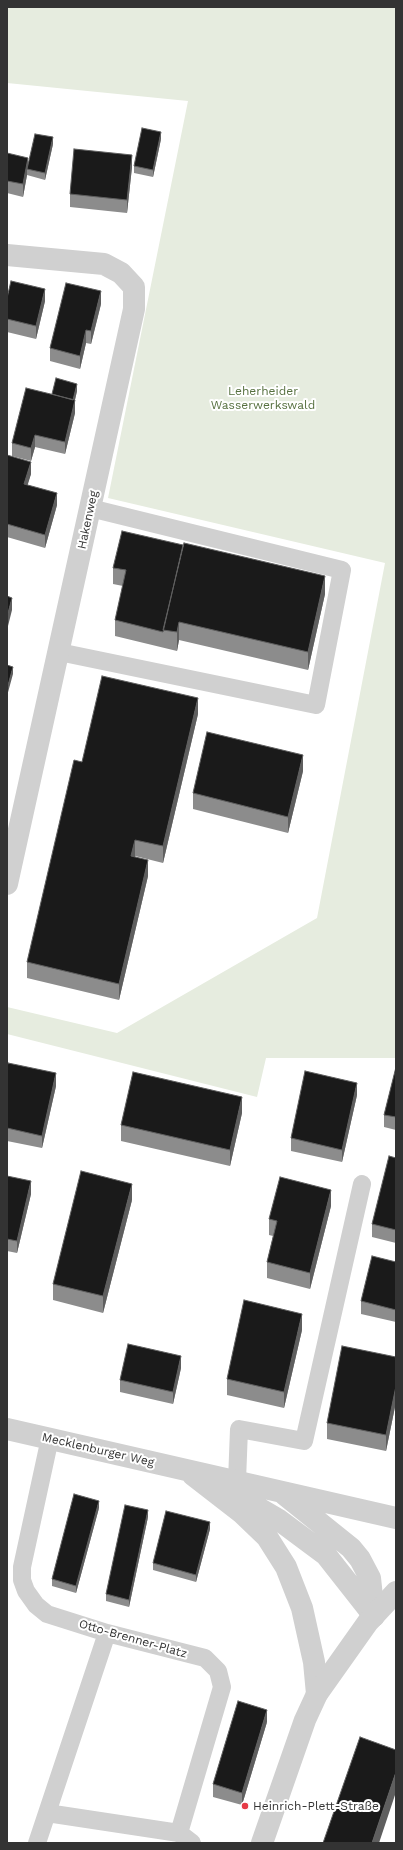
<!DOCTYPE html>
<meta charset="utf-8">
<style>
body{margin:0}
#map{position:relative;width:403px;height:1850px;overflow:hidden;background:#fff;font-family:"Work Sans",sans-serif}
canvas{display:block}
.frame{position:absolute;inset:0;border:8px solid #333;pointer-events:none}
</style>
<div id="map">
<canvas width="403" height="1850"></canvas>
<div class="frame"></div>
</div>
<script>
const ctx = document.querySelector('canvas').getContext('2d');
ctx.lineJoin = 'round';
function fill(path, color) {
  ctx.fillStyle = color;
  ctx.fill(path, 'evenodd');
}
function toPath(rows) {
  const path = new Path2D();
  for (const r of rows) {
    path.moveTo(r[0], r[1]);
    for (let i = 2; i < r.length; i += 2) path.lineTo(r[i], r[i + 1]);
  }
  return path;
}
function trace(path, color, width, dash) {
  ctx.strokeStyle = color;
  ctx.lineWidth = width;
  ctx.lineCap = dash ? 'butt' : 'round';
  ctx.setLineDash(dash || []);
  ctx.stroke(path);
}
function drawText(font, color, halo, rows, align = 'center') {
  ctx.font = font + ' "Work Sans",sans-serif';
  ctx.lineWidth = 4;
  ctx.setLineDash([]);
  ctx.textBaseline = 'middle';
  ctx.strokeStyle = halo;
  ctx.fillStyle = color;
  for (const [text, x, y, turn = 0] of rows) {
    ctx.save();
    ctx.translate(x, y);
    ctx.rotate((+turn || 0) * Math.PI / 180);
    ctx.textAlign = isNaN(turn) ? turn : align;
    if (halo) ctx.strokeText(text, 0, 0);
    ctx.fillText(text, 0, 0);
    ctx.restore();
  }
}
fill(toPath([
 [7,7,396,7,396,1058,266,1058,257,1097,7,1034,7,1007,117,1033,317,918,385,563,108,498,188,101,7,83]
]), '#e6ecdf');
trace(toPath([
 [59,652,316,705,342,570,90,508],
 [50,1438,22,1567,22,1580,26,1591,36,1605,47,1614,107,1633,205,1658,218,1671,222,1687,179,1833,192,1843],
 [237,1481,239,1429,304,1441,362,1184],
 [47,1813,179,1833],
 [37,1843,107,1633]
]), '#d0d0d0', 18);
trace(toPath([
 [7,255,104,264,121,273,134,287,134,309,7,884],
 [7,1429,396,1518],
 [193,1475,242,1513,267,1537,286,1567,302,1608,314,1662,317,1694],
 [231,1492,279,1520,326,1555,374,1616],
 [285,1495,351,1548,360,1559,370,1578,374,1616]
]), '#d0d0d0', 22);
trace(toPath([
 [262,1843,305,1720,317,1694,368,1622,396,1592]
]), '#d0d0d0', 22);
fill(toPath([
 [161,139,153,177,134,173,134,166],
 [53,144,45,180,27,175,23,197,7,193,7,153,28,163],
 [132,167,127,213,70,207,70,194],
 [7,298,45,301,36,339,7,332],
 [101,304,91,344,86,343,80,369,50,361,50,348],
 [77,391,75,400,75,413,65,454,35,447,31,461,12,456,12,443,52,394],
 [7,455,31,474,27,485,57,505,45,548,7,537],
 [113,568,325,594,308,670,179,640,177,651,115,636,115,620,123,586,113,584],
 [198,714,163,863,135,856,148,876,119,1000,27,978,27,962,82,762],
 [303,771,288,833,193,809,193,793],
 [7,1067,56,1086,42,1148,7,1141],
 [396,1067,396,1130,384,1127,384,1115],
 [357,1095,342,1162,291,1151,291,1138],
 [242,1113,230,1166,121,1141,121,1125],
 [396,1158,396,1243,372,1237,372,1224],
 [7,1176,31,1194,17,1253,7,1251],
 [132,1200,103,1313,53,1300,53,1284],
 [331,1206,310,1289,267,1278,267,1262,273,1236,269,1235,269,1219],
 [396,1262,396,1322,361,1314,361,1301],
 [302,1330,284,1408,227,1395,227,1379],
 [396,1357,396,1402,386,1451,327,1439,327,1423],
 [181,1368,173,1404,120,1392,120,1380],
 [99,1508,76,1593,52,1586,52,1579],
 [148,1517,129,1607,106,1601,106,1594],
 [210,1529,196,1582,153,1570,153,1563],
 [267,1722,242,1805,213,1797,213,1784]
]), '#8c8c8c');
fill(toPath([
 [161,132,161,139,153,177,153,170],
 [53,137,53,144,45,180,45,173],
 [132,155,132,167,127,213,127,200],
 [28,158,28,169,27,169,27,175,23,197,23,184],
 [45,289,45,301,36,339,36,326],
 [101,291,101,304,91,344,91,331],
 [86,330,86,343,80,369,80,356],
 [77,384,77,391,72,412,72,405],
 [75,400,75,413,65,454,65,442],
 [35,435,35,447,31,461,31,448],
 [31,462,31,474,24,497,24,484],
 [57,493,57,505,45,548,45,535],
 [325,576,325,594,308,670,308,652],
 [12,598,12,610,7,630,7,617],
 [179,622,179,640,177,651,177,632],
 [13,667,13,674,7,696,7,689],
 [198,698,198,714,163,863,163,846],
 [303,755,303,771,288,833,288,817],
 [135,840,135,856,131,872,131,856],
 [148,860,148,876,119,1000,119,984],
 [56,1073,56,1086,42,1148,42,1136],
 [357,1083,357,1095,342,1162,342,1150],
 [242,1097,242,1113,230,1166,230,1150],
 [31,1181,31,1194,17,1253,17,1241],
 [132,1184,132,1200,103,1313,103,1296],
 [331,1190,331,1206,310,1289,310,1273],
 [302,1314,302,1330,284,1408,284,1392],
 [181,1356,181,1368,173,1404,173,1392],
 [396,1386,396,1402,386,1451,386,1435],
 [99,1501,99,1508,76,1593,76,1586],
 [148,1510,148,1517,129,1607,129,1600],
 [210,1522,210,1529,196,1582,196,1575],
 [267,1710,267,1722,242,1805,242,1793],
 [396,1772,396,1792,379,1843,372,1843]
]), '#5f5f5f');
const building = toPath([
 [142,128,161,132,153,170,134,166,142,128],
 [35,134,53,137,45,173,27,169,35,134],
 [74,149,132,155,127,200,70,194,74,149],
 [7,153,28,158,23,184,7,181,7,153],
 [11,281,45,289,36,326,7,319,7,298,11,281],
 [66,283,101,291,91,331,86,330,80,356,50,348,66,283],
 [56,378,77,384,73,400,52,394,56,378],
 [26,388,75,400,65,442,35,435,31,448,12,443,26,388],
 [7,455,31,462,24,484,57,493,45,535,7,524,7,455],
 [122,531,183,545,163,632,115,620,126,570,113,568,122,531],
 [184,543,325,576,308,652,179,622,177,632,163,630,184,543],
 [7,596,12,598,7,617,7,596],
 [7,665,13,667,7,689,7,665],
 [102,676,198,698,163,846,135,840,131,856,148,860,119,984,27,962,74,760,82,762,102,676],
 [207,732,303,755,288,817,193,793,207,732],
 [8,1063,56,1073,42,1136,7,1128,7,1067,8,1063],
 [396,1067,396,1117,384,1115,396,1067],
 [305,1071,357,1083,342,1150,291,1138,305,1071],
 [133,1072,242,1097,230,1150,121,1125,133,1072],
 [389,1156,396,1158,396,1230,372,1224,389,1156],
 [81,1171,132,1184,103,1296,53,1284,81,1171],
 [7,1176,31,1181,17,1241,7,1239,7,1176],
 [280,1177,331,1190,310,1273,267,1262,277,1221,269,1219,280,1177],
 [372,1256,396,1262,396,1310,361,1301,372,1256],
 [244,1300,302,1314,284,1392,227,1379,244,1300],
 [128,1344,181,1356,173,1392,120,1380,128,1344],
 [342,1346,396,1357,396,1386,386,1435,327,1423,342,1346],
 [74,1494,99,1501,76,1586,52,1579,74,1494],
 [125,1505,148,1510,129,1600,106,1594,125,1505],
 [166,1511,210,1522,196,1575,153,1563,166,1511],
 [238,1701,267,1710,242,1793,213,1784,238,1701],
 [360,1737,396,1750,396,1772,372,1843,323,1843,360,1737]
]);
fill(building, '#1a1a1a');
trace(building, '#5f5f5f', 1);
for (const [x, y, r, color] of [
 [245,1806,4,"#e63946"]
]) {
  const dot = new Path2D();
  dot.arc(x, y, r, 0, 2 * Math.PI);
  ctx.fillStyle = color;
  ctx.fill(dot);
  trace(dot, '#fff', 1.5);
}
drawText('12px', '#56703f', '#fff', [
 ["Leherheider",263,391],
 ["Wasserwerkswald",263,405]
]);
drawText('12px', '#333', '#fff', [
 ["Hakenweg",88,520,-78],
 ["Mecklenburger Weg",98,1450,13],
 ["Otto-Brenner-Platz",133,1639,16]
]);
drawText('12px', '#333', '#fff', [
 ["Heinrich-Plett-Straße",253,1806]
], 'left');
</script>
